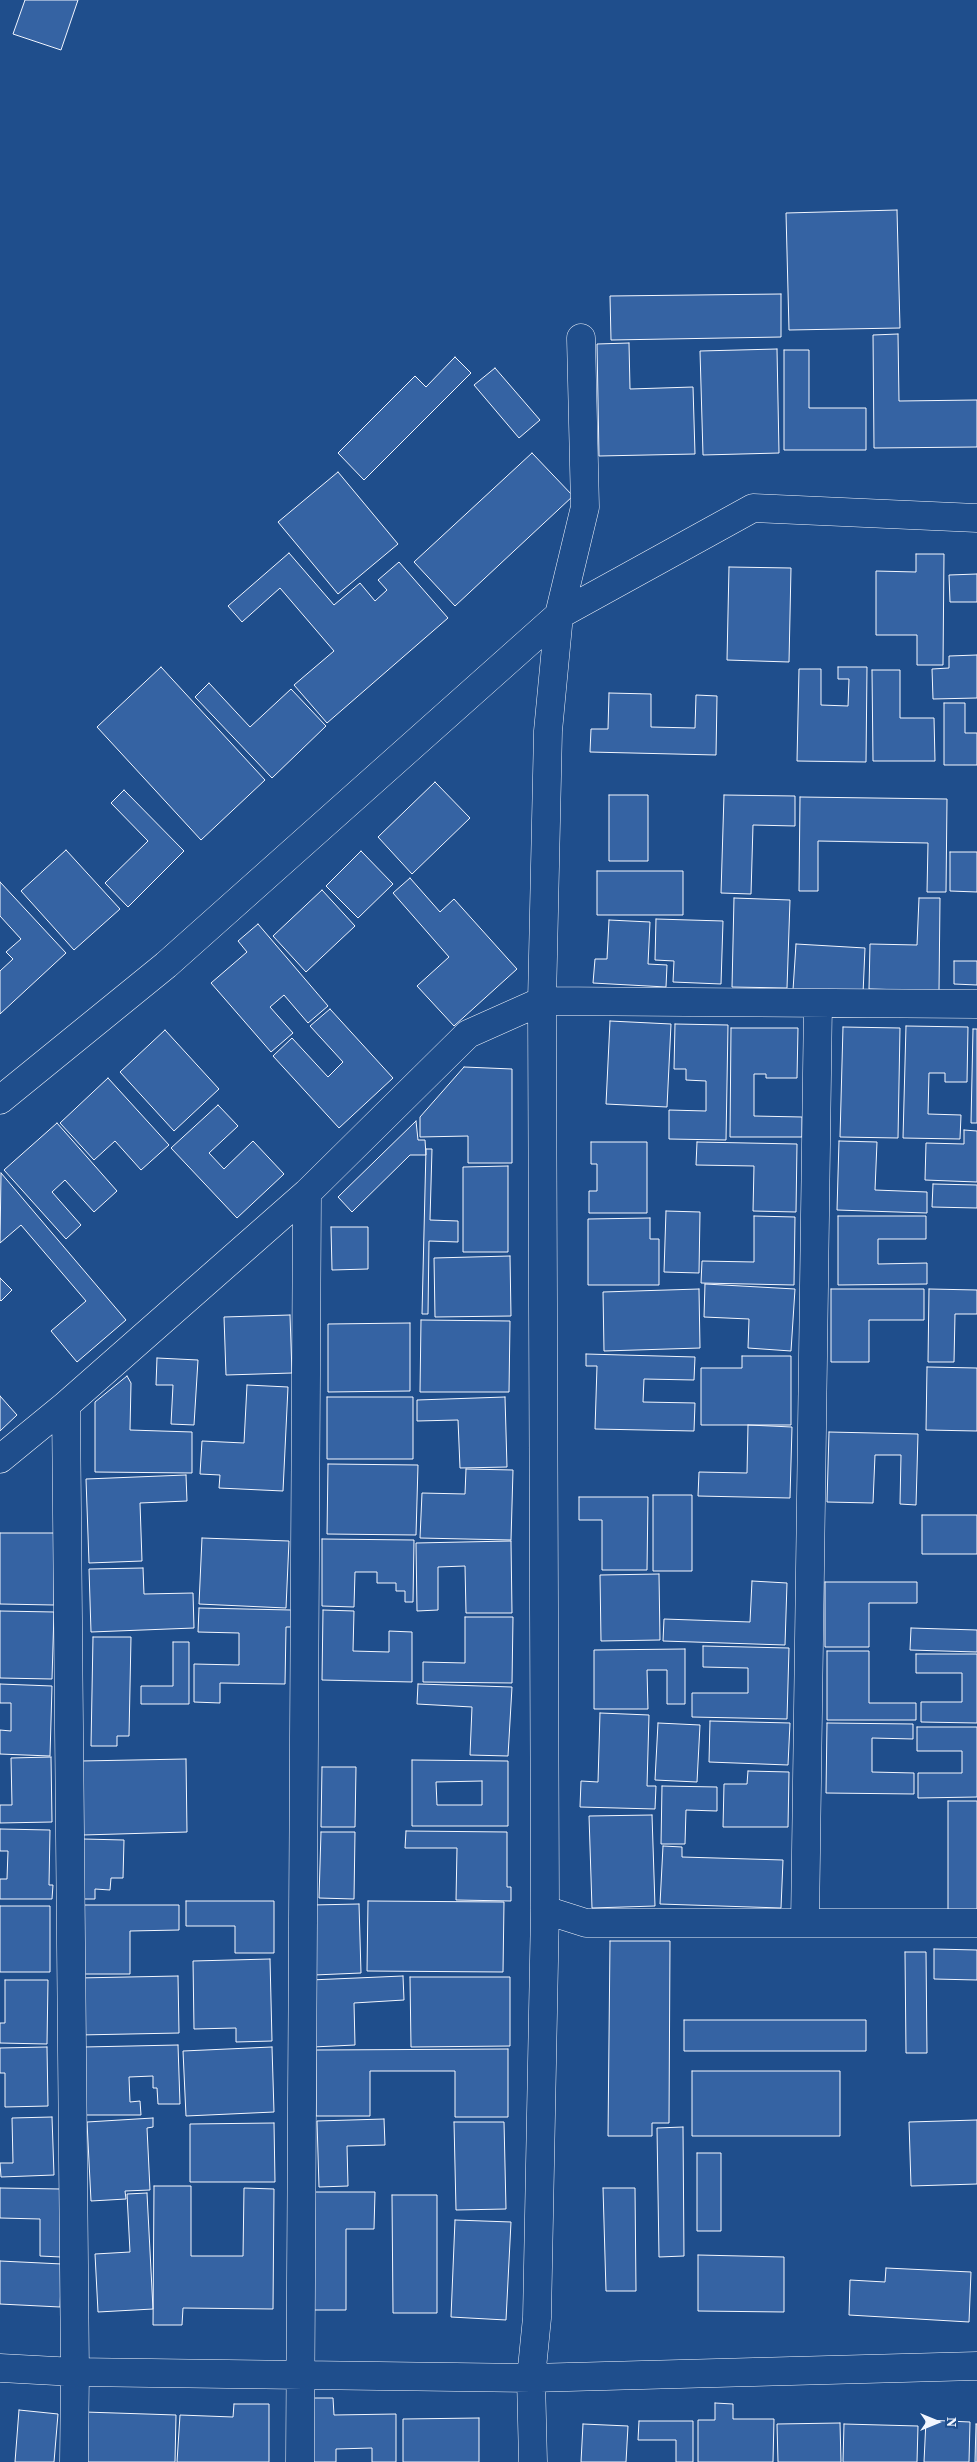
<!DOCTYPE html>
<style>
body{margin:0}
#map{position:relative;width:977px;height:2462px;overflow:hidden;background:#1f4e8c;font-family:"Source Serif 4",serif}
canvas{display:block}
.north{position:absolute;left:912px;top:2397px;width:50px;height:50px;-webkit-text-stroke:4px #1f4e8c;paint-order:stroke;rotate:90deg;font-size:14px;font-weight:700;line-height:20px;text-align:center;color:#f2f6ff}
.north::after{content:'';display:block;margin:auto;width:18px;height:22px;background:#f2f6ff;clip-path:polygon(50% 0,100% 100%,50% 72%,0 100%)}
</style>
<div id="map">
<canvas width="977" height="2462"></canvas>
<div class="north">N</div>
</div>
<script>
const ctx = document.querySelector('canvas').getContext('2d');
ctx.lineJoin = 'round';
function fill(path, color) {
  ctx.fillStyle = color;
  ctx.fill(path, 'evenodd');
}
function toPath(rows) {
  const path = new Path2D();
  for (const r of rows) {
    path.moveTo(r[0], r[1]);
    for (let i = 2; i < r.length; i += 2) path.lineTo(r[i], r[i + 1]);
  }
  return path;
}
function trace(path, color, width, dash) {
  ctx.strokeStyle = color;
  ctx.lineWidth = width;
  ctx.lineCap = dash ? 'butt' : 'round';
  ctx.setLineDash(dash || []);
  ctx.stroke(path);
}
const building = toPath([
 [25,0,78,0,61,50,13,34,25,0],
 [897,210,900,328,789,330,786,213,897,210],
 [781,294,781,337,611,340,610,296,781,294],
 [898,334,899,401,977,400,977,447,874,448,873,335,898,334],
 [629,343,630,389,693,387,695,454,599,456,597,344,629,343],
 [777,349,779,453,703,455,700,351,777,349],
 [784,350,809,350,809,408,866,408,866,450,784,450,784,350],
 [455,357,471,373,364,480,338,453,415,376,426,387,455,357],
 [495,368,540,420,519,438,474,385,495,368],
 [532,453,573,496,455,606,414,562,532,453],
 [338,472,398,544,338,594,278,522,338,472],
 [289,553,334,605,360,583,375,601,387,590,378,580,399,562,448,618,327,723,294,685,334,651,280,588,242,622,228,606,289,553],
 [916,554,944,554,943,665,917,665,917,635,876,635,876,571,916,572,916,554],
 [729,567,791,568,789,662,727,660,729,567],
 [977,574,977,602,950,602,949,575,977,574],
 [977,655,977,698,933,699,932,669,949,668,949,656,977,655],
 [161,667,265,780,201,840,97,727,161,667],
 [838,667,867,667,866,762,797,761,799,669,821,669,821,705,848,706,849,679,838,679,838,667],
 [872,670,900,670,900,718,934,718,935,761,873,761,872,670],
 [209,683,250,727,291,689,326,726,272,778,195,697,209,683],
 [609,693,651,694,651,727,695,728,696,695,717,696,716,755,590,752,591,729,608,729,609,693],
 [944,703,965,703,965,733,977,733,977,765,944,765,944,703],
 [435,782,470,818,412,874,378,837,435,782],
 [124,790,184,851,128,907,105,883,148,841,111,803,124,790],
 [609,795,648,795,648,861,609,861,609,795],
 [724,795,795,796,795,826,753,825,751,894,721,893,724,795],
 [800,797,947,799,946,892,927,892,928,843,818,841,818,891,799,891,800,797],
 [66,850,120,909,74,950,21,891,66,850],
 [361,851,393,884,358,918,326,886,361,851],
 [950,852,977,852,977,892,950,891,950,852],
 [597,871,683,871,683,915,597,915,597,871],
 [410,878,440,912,454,899,517,969,454,1026,417,986,449,957,393,893,410,878],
 [0,882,66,953,0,1014,0,971,13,959,6,952,21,939,0,916,0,882],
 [322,890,355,926,306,972,273,936,322,890],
 [734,898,790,900,787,988,732,987,734,898],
 [919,898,940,898,939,991,869,989,870,944,917,945,919,898],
 [656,919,723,921,721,984,673,982,674,961,655,960,656,919],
 [609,920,650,922,648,964,667,965,666,987,593,983,595,959,607,959,609,920],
 [258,924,328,1006,308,1023,284,995,270,1007,293,1033,271,1052,211,983,247,952,238,941,258,924],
 [796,944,865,948,863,994,793,990,796,944],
 [954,961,977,961,977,985,954,984,954,961],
 [330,1009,393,1078,339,1128,273,1056,292,1038,328,1077,343,1062,310,1026,330,1009],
 [610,1021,671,1024,667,1107,606,1104,610,1021],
 [675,1024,728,1025,726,1140,669,1139,669,1110,706,1111,706,1081,686,1080,686,1069,674,1069,675,1024],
 [906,1026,968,1027,967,1082,945,1082,945,1073,929,1073,928,1114,961,1115,960,1139,903,1138,906,1026],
 [843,1027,900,1028,898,1138,840,1137,843,1027],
 [731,1028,798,1028,797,1078,766,1078,766,1074,754,1074,754,1116,802,1117,802,1137,730,1137,731,1028],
 [973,1029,977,1029,977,1123,971,1123,973,1029],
 [165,1030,219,1089,174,1131,120,1072,165,1030],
 [464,1067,512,1069,512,1163,468,1163,468,1136,420,1137,420,1117,464,1067],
 [108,1078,169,1145,141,1170,115,1141,94,1160,60,1123,108,1078],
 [218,1105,238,1126,209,1153,224,1169,253,1141,284,1174,237,1218,171,1148,218,1105],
 [416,1121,418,1140,425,1140,426,1155,410,1155,352,1212,338,1197,416,1121],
 [57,1123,117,1191,94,1212,65,1180,52,1192,81,1225,66,1239,4,1170,57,1123],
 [964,1130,977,1131,977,1182,925,1180,926,1143,964,1144,964,1130],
 [839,1141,877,1142,875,1190,927,1192,927,1213,837,1210,839,1141],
 [591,1142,647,1142,647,1213,589,1213,589,1191,597,1191,597,1164,591,1164,591,1142],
 [697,1142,797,1144,796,1212,753,1211,754,1166,696,1165,697,1142],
 [426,1149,432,1149,430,1220,458,1221,458,1242,429,1241,428,1314,422,1314,426,1149],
 [508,1166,508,1252,463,1252,463,1167,508,1166],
 [1,1173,126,1320,77,1362,51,1331,86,1301,21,1225,0,1243,1,1173],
 [933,1184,977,1185,977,1208,932,1207,933,1184],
 [666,1211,700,1212,699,1273,664,1272,666,1211],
 [754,1216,795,1217,794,1285,701,1283,702,1261,754,1262,754,1216],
 [838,1216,926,1216,926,1239,878,1239,878,1264,927,1263,927,1284,838,1285,838,1216],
 [650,1218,650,1239,659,1239,659,1285,588,1285,588,1219,650,1218],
 [331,1227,368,1227,368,1269,332,1270,331,1227],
 [510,1256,511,1316,435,1317,434,1258,510,1256],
 [0,1278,12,1290,1,1301,0,1300,0,1278],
 [705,1284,795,1289,791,1351,748,1348,749,1319,704,1317,705,1284],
 [699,1289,700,1348,604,1351,603,1292,699,1289],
 [831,1289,924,1289,924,1320,869,1320,869,1362,831,1362,831,1289],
 [929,1289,977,1290,977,1314,955,1314,954,1362,928,1362,929,1289],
 [290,1315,292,1373,226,1375,224,1317,290,1315],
 [421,1320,510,1321,509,1392,420,1392,421,1320],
 [410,1323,410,1391,328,1392,328,1324,410,1323],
 [586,1354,695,1357,694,1380,644,1379,643,1402,695,1403,694,1431,595,1429,597,1366,586,1366,586,1354],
 [742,1356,791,1356,791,1425,701,1425,701,1368,742,1368,742,1356],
 [157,1358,198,1360,194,1425,171,1424,173,1385,156,1385,157,1358],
 [927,1367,977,1368,977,1431,926,1430,927,1367],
 [127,1376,131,1383,130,1430,192,1432,192,1473,95,1472,95,1402,127,1376],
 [247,1385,288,1387,283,1491,219,1488,220,1475,200,1474,202,1441,244,1443,247,1385],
 [0,1396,17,1415,0,1431,0,1396],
 [327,1397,413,1397,413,1459,327,1459,327,1397],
 [505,1397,507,1467,460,1468,458,1420,417,1421,417,1400,505,1397],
 [748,1425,792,1427,790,1498,698,1496,699,1472,747,1473,748,1425],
 [829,1432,918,1434,916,1505,900,1504,901,1455,875,1455,873,1503,827,1502,829,1432],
 [328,1464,418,1465,416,1535,327,1534,328,1464],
 [466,1469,513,1470,511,1540,420,1538,422,1493,465,1494,466,1469],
 [186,1475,187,1501,140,1503,142,1561,89,1563,86,1479,186,1475],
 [653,1495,692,1495,692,1571,653,1571,653,1495],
 [579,1497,648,1497,647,1570,602,1570,602,1520,579,1520,579,1497],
 [922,1515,977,1515,977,1554,922,1554,922,1515],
 [0,1533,54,1533,54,1605,0,1604,0,1533],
 [202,1538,289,1541,286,1608,199,1604,202,1538],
 [322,1539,414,1540,413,1602,405,1602,405,1591,396,1591,396,1583,377,1583,377,1572,355,1572,354,1607,322,1606,322,1539],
 [511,1541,512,1613,466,1613,465,1566,438,1567,438,1610,417,1611,416,1543,511,1541],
 [143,1568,144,1594,193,1593,194,1628,91,1632,89,1569,143,1568],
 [659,1574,660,1640,601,1641,600,1575,659,1574],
 [752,1581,787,1583,785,1645,663,1641,664,1619,750,1622,752,1581],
 [825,1582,917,1582,917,1603,869,1603,869,1647,825,1647,825,1582],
 [199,1608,291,1610,291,1627,286,1627,285,1684,220,1683,220,1703,194,1702,194,1664,239,1665,239,1633,198,1632,199,1608],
 [323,1610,354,1611,353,1651,389,1652,389,1631,412,1632,412,1682,322,1680,323,1610],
 [0,1611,54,1612,52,1679,0,1678,0,1611],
 [465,1617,513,1617,512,1683,423,1682,423,1662,465,1663,465,1617],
 [911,1628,977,1630,977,1652,910,1650,911,1628],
 [93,1637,131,1637,129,1736,117,1736,117,1746,91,1746,93,1637],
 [173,1642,189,1642,189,1704,141,1704,141,1686,173,1686,173,1642],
 [703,1646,789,1648,787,1719,692,1717,692,1693,748,1693,748,1668,703,1667,703,1646],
 [685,1649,685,1704,667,1704,667,1670,647,1670,648,1709,594,1709,594,1650,685,1649],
 [827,1651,869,1651,869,1703,916,1703,916,1720,827,1720,827,1651],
 [916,1654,977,1654,977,1723,921,1722,921,1702,962,1702,962,1673,916,1673,916,1654],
 [0,1684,52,1686,50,1756,0,1754,0,1730,11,1731,11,1703,0,1703,0,1684],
 [418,1684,512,1687,508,1756,470,1755,472,1707,417,1704,418,1684],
 [600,1713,649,1715,647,1786,656,1786,655,1809,580,1807,581,1781,598,1782,600,1713],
 [710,1721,790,1723,788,1765,709,1762,710,1721],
 [658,1723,700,1725,697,1782,655,1780,658,1723],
 [827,1723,913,1724,913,1739,872,1738,872,1772,914,1773,914,1794,826,1793,827,1723],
 [917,1727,977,1727,977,1797,918,1798,918,1773,962,1773,962,1751,917,1751,917,1727],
 [51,1757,52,1822,0,1823,0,1805,12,1805,11,1758,51,1757],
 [186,1759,187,1832,83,1835,81,1761,186,1759],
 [412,1760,508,1761,508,1826,412,1826,412,1760],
 [482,1781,482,1805,437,1805,436,1782,482,1781],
 [322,1767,356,1767,355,1827,321,1827,322,1767],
 [748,1771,789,1772,788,1827,723,1827,724,1784,747,1784,748,1771],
 [662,1786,717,1787,717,1811,686,1810,685,1844,661,1844,662,1786],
 [948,1801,977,1801,977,1910,948,1910,948,1801],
 [652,1815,655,1906,592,1908,589,1816,652,1815],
 [0,1829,50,1830,49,1885,53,1885,52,1899,0,1899,0,1879,7,1879,8,1851,0,1851,0,1829],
 [406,1831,507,1832,507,1887,511,1887,511,1901,456,1900,457,1848,405,1848,406,1831],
 [321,1832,355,1832,354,1899,319,1898,321,1832],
 [83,1839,124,1840,123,1878,111,1878,110,1890,95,1889,95,1899,81,1899,83,1839],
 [663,1846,682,1847,682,1857,783,1860,781,1908,660,1904,663,1846],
 [186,1901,274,1901,274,1953,235,1953,235,1926,186,1926,186,1901],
 [368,1901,504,1902,503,1972,367,1971,368,1901],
 [359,1904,361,1973,314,1975,312,1905,359,1904],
 [79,1905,179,1905,179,1930,130,1931,130,1974,79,1974,79,1905],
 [0,1906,50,1906,50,1972,0,1972,0,1906],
 [610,1941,670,1941,669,2123,652,2123,652,2136,608,2136,610,1941],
 [934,1949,977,1950,977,1980,934,1979,934,1949],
 [905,1952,926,1952,927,2053,906,2053,905,1952],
 [270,1959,272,2041,236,2042,236,2028,194,2029,193,1961,270,1959],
 [178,1976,179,2033,79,2035,78,1978,178,1976],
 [403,1976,404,2000,354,2003,355,2045,313,2047,310,1980,403,1976],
 [410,1977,510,1977,510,2046,411,2047,410,1977],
 [5,1980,48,1980,47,2044,0,2043,0,2023,5,2023,5,1980],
 [684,2020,866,2020,866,2051,684,2051,684,2020],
 [178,2045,180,2104,158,2104,157,2088,153,2088,153,2076,129,2077,130,2102,140,2101,141,2115,86,2115,84,2047,178,2045],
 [47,2047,48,2106,5,2107,5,2073,0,2073,0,2048,47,2047],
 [272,2047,274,2112,186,2116,183,2051,272,2047],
 [508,2049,508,2117,455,2117,455,2071,370,2071,370,2116,316,2116,316,2050,508,2049],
 [692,2071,840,2071,840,2136,692,2136,692,2071],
 [52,2117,54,2175,1,2177,0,2163,13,2163,12,2118,52,2117],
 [153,2118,153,2127,147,2128,150,2190,125,2191,126,2199,91,2201,87,2122,153,2118],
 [384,2119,385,2145,347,2146,348,2186,319,2187,317,2121,384,2119],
 [977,2120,977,2184,911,2186,909,2122,977,2120],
 [454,2122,504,2122,506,2209,456,2210,454,2122],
 [274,2123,275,2182,190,2182,190,2124,274,2123],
 [683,2127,684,2256,659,2257,657,2128,683,2127],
 [697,2153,721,2153,721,2231,697,2231,697,2153],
 [154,2186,191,2186,191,2256,243,2256,244,2188,274,2189,273,2309,183,2308,182,2325,153,2325,154,2186],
 [0,2188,61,2189,61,2257,40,2256,40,2219,0,2218,0,2188],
 [603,2188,635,2188,636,2291,606,2291,603,2188],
 [315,2192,375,2192,374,2229,346,2229,346,2310,314,2310,315,2192],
 [147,2193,153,2309,98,2312,95,2254,130,2252,127,2194,147,2193],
 [392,2195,437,2195,437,2313,393,2313,392,2195],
 [455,2220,511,2222,506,2320,451,2317,455,2220],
 [698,2255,784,2257,784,2312,698,2311,698,2255],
 [0,2261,62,2264,60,2307,0,2304,0,2261],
 [886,2268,971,2272,969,2322,849,2315,850,2280,885,2282,886,2268],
 [307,2398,333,2398,334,2415,396,2414,396,2462,372,2462,372,2448,336,2449,336,2462,308,2462,307,2398],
 [715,2403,733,2404,733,2419,774,2419,773,2462,698,2462,698,2420,715,2420,715,2403],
 [234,2404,269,2404,269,2462,177,2462,180,2415,233,2417,234,2404],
 [19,2410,58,2414,54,2462,15,2462,19,2410],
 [85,2412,176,2415,175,2462,84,2462,85,2412],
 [479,2418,479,2462,403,2462,403,2419,479,2418],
 [926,2420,970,2422,969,2462,924,2462,926,2420],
 [639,2421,693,2421,693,2462,676,2462,676,2440,638,2440,639,2421],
 [840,2423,841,2462,778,2462,777,2424,840,2423],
 [583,2424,628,2426,626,2462,581,2462,583,2424],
 [844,2424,918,2426,917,2462,843,2462,844,2424],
 [976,2424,977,2424,977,2462,975,2462,976,2424]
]);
fill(building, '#3563a3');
trace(building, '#f2f6ff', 1);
const minor = toPath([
 [0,1100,166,965,559,615,753,508,977,518],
 [66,1405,75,2372,74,2462],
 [0,1459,66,1405,307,1193,468,1034,542,1001,977,1004],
 [545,1910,586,1923,977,1923],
 [805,1923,818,1003],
 [0,2368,75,2372,531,2378,977,2366],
 [300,2462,307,1193],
 [533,2462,531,2378,537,2318,545,1910,542,1001,548,731,559,615,585,507,581,338]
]);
trace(minor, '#f2f6ff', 29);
trace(minor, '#1f4e8c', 28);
</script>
